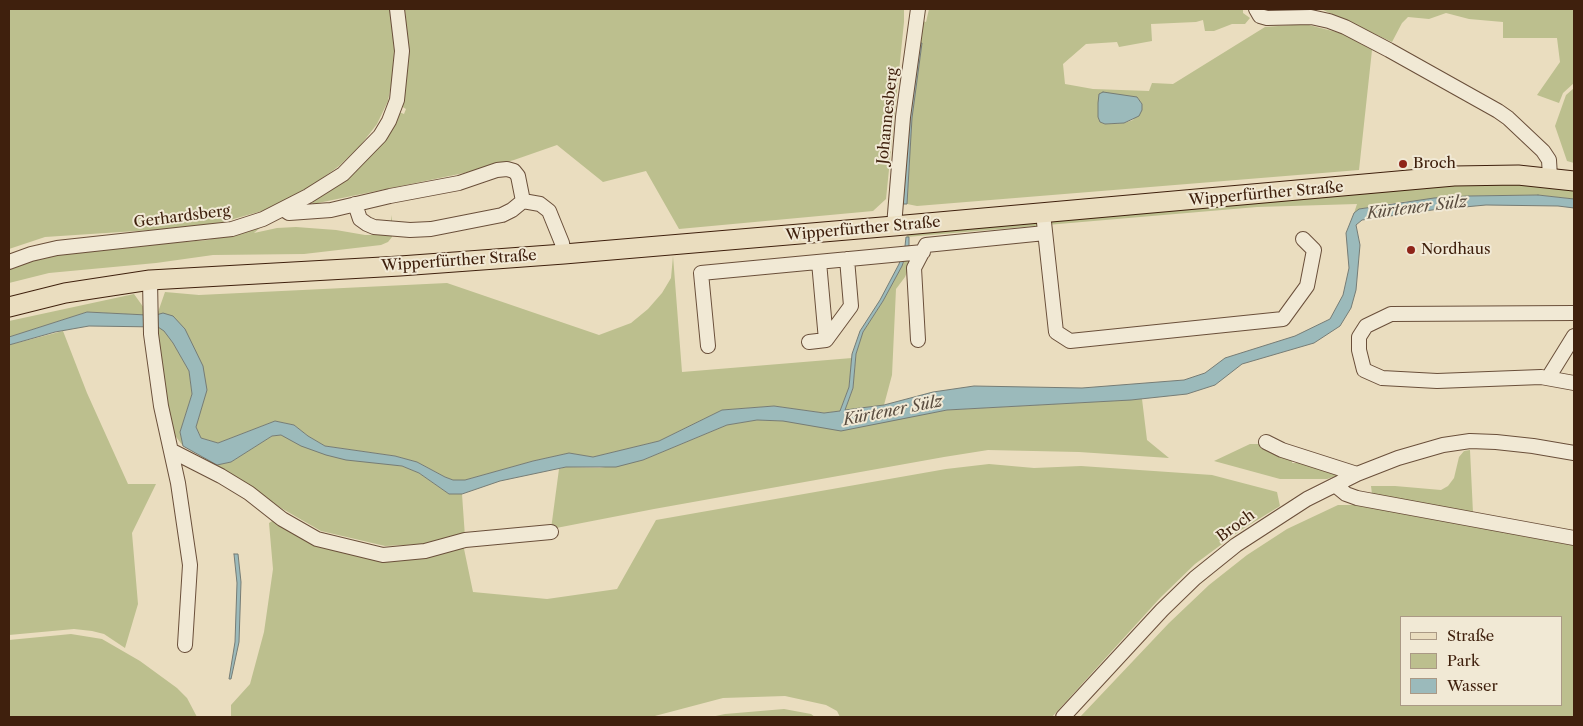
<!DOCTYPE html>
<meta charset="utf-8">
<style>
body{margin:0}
#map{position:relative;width:1583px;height:726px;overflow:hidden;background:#eaddbf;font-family:"Libre Caslon Text",serif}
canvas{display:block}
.frame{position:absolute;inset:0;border:10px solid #3f200d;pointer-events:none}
.legend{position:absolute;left:1400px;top:616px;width:162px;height:90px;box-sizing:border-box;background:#f1e9d5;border:1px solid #aa9985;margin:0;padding:6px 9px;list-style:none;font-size:15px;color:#3f200d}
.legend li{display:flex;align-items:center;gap:10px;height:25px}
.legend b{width:25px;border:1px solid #aa9985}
</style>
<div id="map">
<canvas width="1583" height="726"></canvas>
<div class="frame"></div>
<ul class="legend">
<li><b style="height:6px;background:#eaddbf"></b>Straße</li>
<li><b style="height:14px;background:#bcbf8e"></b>Park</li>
<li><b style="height:14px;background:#9bbabb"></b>Wasser</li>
</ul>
</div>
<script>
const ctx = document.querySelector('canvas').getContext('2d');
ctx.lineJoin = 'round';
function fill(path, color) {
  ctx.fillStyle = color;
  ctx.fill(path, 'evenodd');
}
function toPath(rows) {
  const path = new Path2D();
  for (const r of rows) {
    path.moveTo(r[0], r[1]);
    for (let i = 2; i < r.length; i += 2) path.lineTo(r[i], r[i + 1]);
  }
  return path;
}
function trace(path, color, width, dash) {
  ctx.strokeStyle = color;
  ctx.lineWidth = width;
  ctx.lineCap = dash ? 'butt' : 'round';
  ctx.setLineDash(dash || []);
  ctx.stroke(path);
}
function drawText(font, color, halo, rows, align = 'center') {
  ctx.font = font + ' "Libre Caslon Text",serif';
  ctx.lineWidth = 4;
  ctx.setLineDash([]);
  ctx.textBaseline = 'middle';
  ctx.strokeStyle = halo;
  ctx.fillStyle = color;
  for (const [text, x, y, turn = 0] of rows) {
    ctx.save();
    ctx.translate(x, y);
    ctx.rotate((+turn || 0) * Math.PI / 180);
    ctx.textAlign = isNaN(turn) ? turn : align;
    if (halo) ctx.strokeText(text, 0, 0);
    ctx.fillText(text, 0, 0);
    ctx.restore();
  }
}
fill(toPath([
 [9,9,391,9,394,49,393,75,388,101,377,124,360,146,339,166,306,190,269,209,223,222,182,228,45,237,9,249],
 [405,9,904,9,904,22,886,199,873,211,679,229,646,171,603,182,557,145,514,160,464,173,313,204,312,201,399,112,404,114,406,109,401,106,407,76,407,39],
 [922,9,925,9,923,21,926,22,929,9,1243,9,1243,13,1250,18,1245,24,1232,24,1214,31,1205,31,1203,20,1196,22,1151,24,1152,41,1119,47,1117,42,1086,44,1063,64,1065,84,1093,89,1149,91,1152,83,1173,84,1265,27,1305,24,1344,34,1372,50,1359,170,917,206,907,204,912,118,922,44,919,43],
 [1137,97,1142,104,1133,120,1124,123,1105,124,1100,122,1098,117,1098,103],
 [1321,9,1574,9,1574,83,1563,93,1559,103,1537,95,1560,62,1557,38,1503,38,1503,22,1469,19,1446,13,1429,19,1408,17,1402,23,1392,42],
 [1574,88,1574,163,1567,161,1555,126,1566,95],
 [1496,183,1574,188,1574,199,1538,195,1468,196,1400,202,1359,209,1354,213,1357,204,1257,207,907,237,907,232,1434,186],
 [392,215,392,237,388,242,381,245,304,254,213,255,156,263,49,273,9,283,9,268,33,259,81,250,208,240,268,221,254,233,277,228,296,227,336,230,365,235,379,235,384,233,390,226],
 [673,256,682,372,852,358,849,387,840,411,824,413,774,406,722,410,659,441,593,457,569,453,533,461,465,480,453,480,445,477,417,462,395,456,325,446,308,436,294,425,275,421,218,443,201,438,196,427,206,390,157,315,165,292,199,295,447,283,599,335,631,323,648,309,662,293,671,278],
 [913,257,905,277,896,289,892,375,884,405,845,410,853,388,856,354,863,332,883,301,906,258],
 [134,294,144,308,144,315,87,312,9,337,9,321],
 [158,327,164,330,173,343,189,371,192,394,180,432,183,446,173,433,164,401,157,330],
 [63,331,87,393,128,484,156,484,132,533,138,604,125,648,104,634,92,631,74,629,9,635,9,345],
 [1142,399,1147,440,1169,458,1079,452,988,450,944,457,654,509,551,529,559,469,566,467,600,468,643,460,727,425,757,420,783,421,900,418,947,410],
 [281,435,402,466,419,473,449,494,462,494,465,537,424,544,385,546,321,531,281,508,217,465,231,462,272,436],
 [1250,444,1259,444,1268,449,1293,457,1292,463,1296,463,1302,460,1344,473,1327,479,1280,479,1214,461],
 [1470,450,1473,513,1372,494,1371,486,1395,486,1441,490,1448,486,1454,478,1459,457,1464,451],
 [989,464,1034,468,1081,466,1212,475,1277,492,1280,506,1241,530,1195,564,1160,598,1052,717,840,717,837,711,826,705,785,696,723,698,651,717,231,717,231,705,250,684,264,632,273,569,269,523,274,520,384,560,463,544,473,592,547,599,617,589,656,520,946,469],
 [1338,505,1357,505,1419,515,1574,545,1574,717,1080,717,1169,623,1209,585,1247,555,1287,529],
 [1402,617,1562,617,1562,705,1402,705],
 [71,634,102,639,140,661,177,688,187,698,197,717,9,717,9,640],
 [784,709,811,714,815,717,711,717,725,714]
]), '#bcbf8e');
const water = toPath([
 [919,43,922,43,912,118,907,204,903,204,908,118,919,43],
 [1103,92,1137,97,1142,104,1142,110,1139,116,1124,123,1105,124,1100,122,1098,117,1098,103,1099,94,1103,92],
 [1538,195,1574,199,1574,208,1558,206,1486,205,1432,210,1362,220,1356,225,1360,245,1356,290,1351,308,1340,326,1314,343,1242,364,1215,385,1187,394,1131,400,947,410,841,431,783,421,757,420,727,425,643,460,616,467,566,467,500,481,462,494,449,494,419,473,402,466,346,460,326,455,301,446,281,435,272,436,231,462,217,465,183,446,180,432,192,394,189,371,173,343,164,331,158,327,89,326,55,332,9,345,9,337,87,312,147,315,156,315,163,313,173,316,185,329,203,366,207,390,196,427,201,438,218,443,275,421,294,425,308,436,325,446,395,456,417,462,445,477,453,480,465,480,533,461,569,453,593,457,659,441,722,410,774,406,824,413,840,411,849,387,852,354,860,331,880,300,899,264,905,246,906,237,909,237,909,246,902,266,883,301,863,332,856,354,853,388,845,410,884,405,933,392,974,386,1082,388,1184,380,1205,373,1225,358,1295,336,1330,319,1343,295,1349,268,1346,233,1354,213,1359,209,1434,198,1468,196,1538,195],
 [234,554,238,554,241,582,239,642,231,679,229,679,235,642,237,583,234,554]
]);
fill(water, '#9bbabb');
trace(water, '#767c75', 1);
const minor = toPath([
 [1256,9,1260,16,1267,18,1311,17,1329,21,1345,27,1389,50,1498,111,1508,118,1543,151,1549,160,1550,177],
 [355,204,360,219,367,224,374,227,410,230,431,229,502,215,512,210,523,201],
 [283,209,289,213,331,210,390,196,459,183,497,170,507,169,514,171,518,176,523,201,540,204,549,211,562,243,564,254],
 [1043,213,1056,332,1070,341,1283,319,1307,286,1314,250,1303,239],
 [894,226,903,117,918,9],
 [9,262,31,254,57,248,232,229,263,219,308,196,343,174,380,136,389,121,397,100,402,51,397,9],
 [150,280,151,334,161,406,178,483,190,565,185,645],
 [1574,313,1391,314,1366,326,1359,337,1359,350,1364,370,1382,378,1437,381,1541,377,1574,383],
 [826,340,851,306,847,259],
 [918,340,914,268,926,245,1045,233],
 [809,342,826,340,819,262],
 [708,346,701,273,923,252],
 [1548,378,1574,336],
 [1266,442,1282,450,1357,474],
 [172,451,221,476,249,493,282,519,317,539,383,555,425,551,465,540,551,532],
 [1335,485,1346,494,1357,498,1574,538],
 [1063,717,1162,610,1195,578,1236,545,1307,499,1357,474,1398,458,1443,445,1470,441,1496,442,1533,446,1574,453]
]);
const major = toPath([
 [9,307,65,293,150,280,400,266,564,254,894,226,1454,176,1518,175,1574,181]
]);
trace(minor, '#6a4f3a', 16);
trace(major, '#3f200d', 21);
trace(minor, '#f1e9d5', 14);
trace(major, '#eaddbf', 19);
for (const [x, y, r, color] of [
 [1403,164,5,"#8f2418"],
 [1411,250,5,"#8f2418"]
]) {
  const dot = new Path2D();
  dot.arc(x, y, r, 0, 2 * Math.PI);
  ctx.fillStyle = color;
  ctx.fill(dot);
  trace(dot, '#f1e9d5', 2);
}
drawText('15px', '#3f200d', '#f1e9d5', [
 ["Johannesberg",888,116,-84],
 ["Wipperfürther Straße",1266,194,-5],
 ["Gerhardsberg",182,217,-7],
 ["Wipperfürther Straße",863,229,-5],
 ["Wipperfürther Straße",459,261,-4],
 ["Broch",1236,526,-36]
]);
drawText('15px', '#3f200d', '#f1e9d5', [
 ["Broch",1413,164],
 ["Nordhaus",1421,250]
], 'left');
drawText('italic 16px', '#5b4e41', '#f1e9d5', [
 ["Kürtener Sülz",1417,208,-7],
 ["Kürtener Sülz",893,411,-11]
]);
</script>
